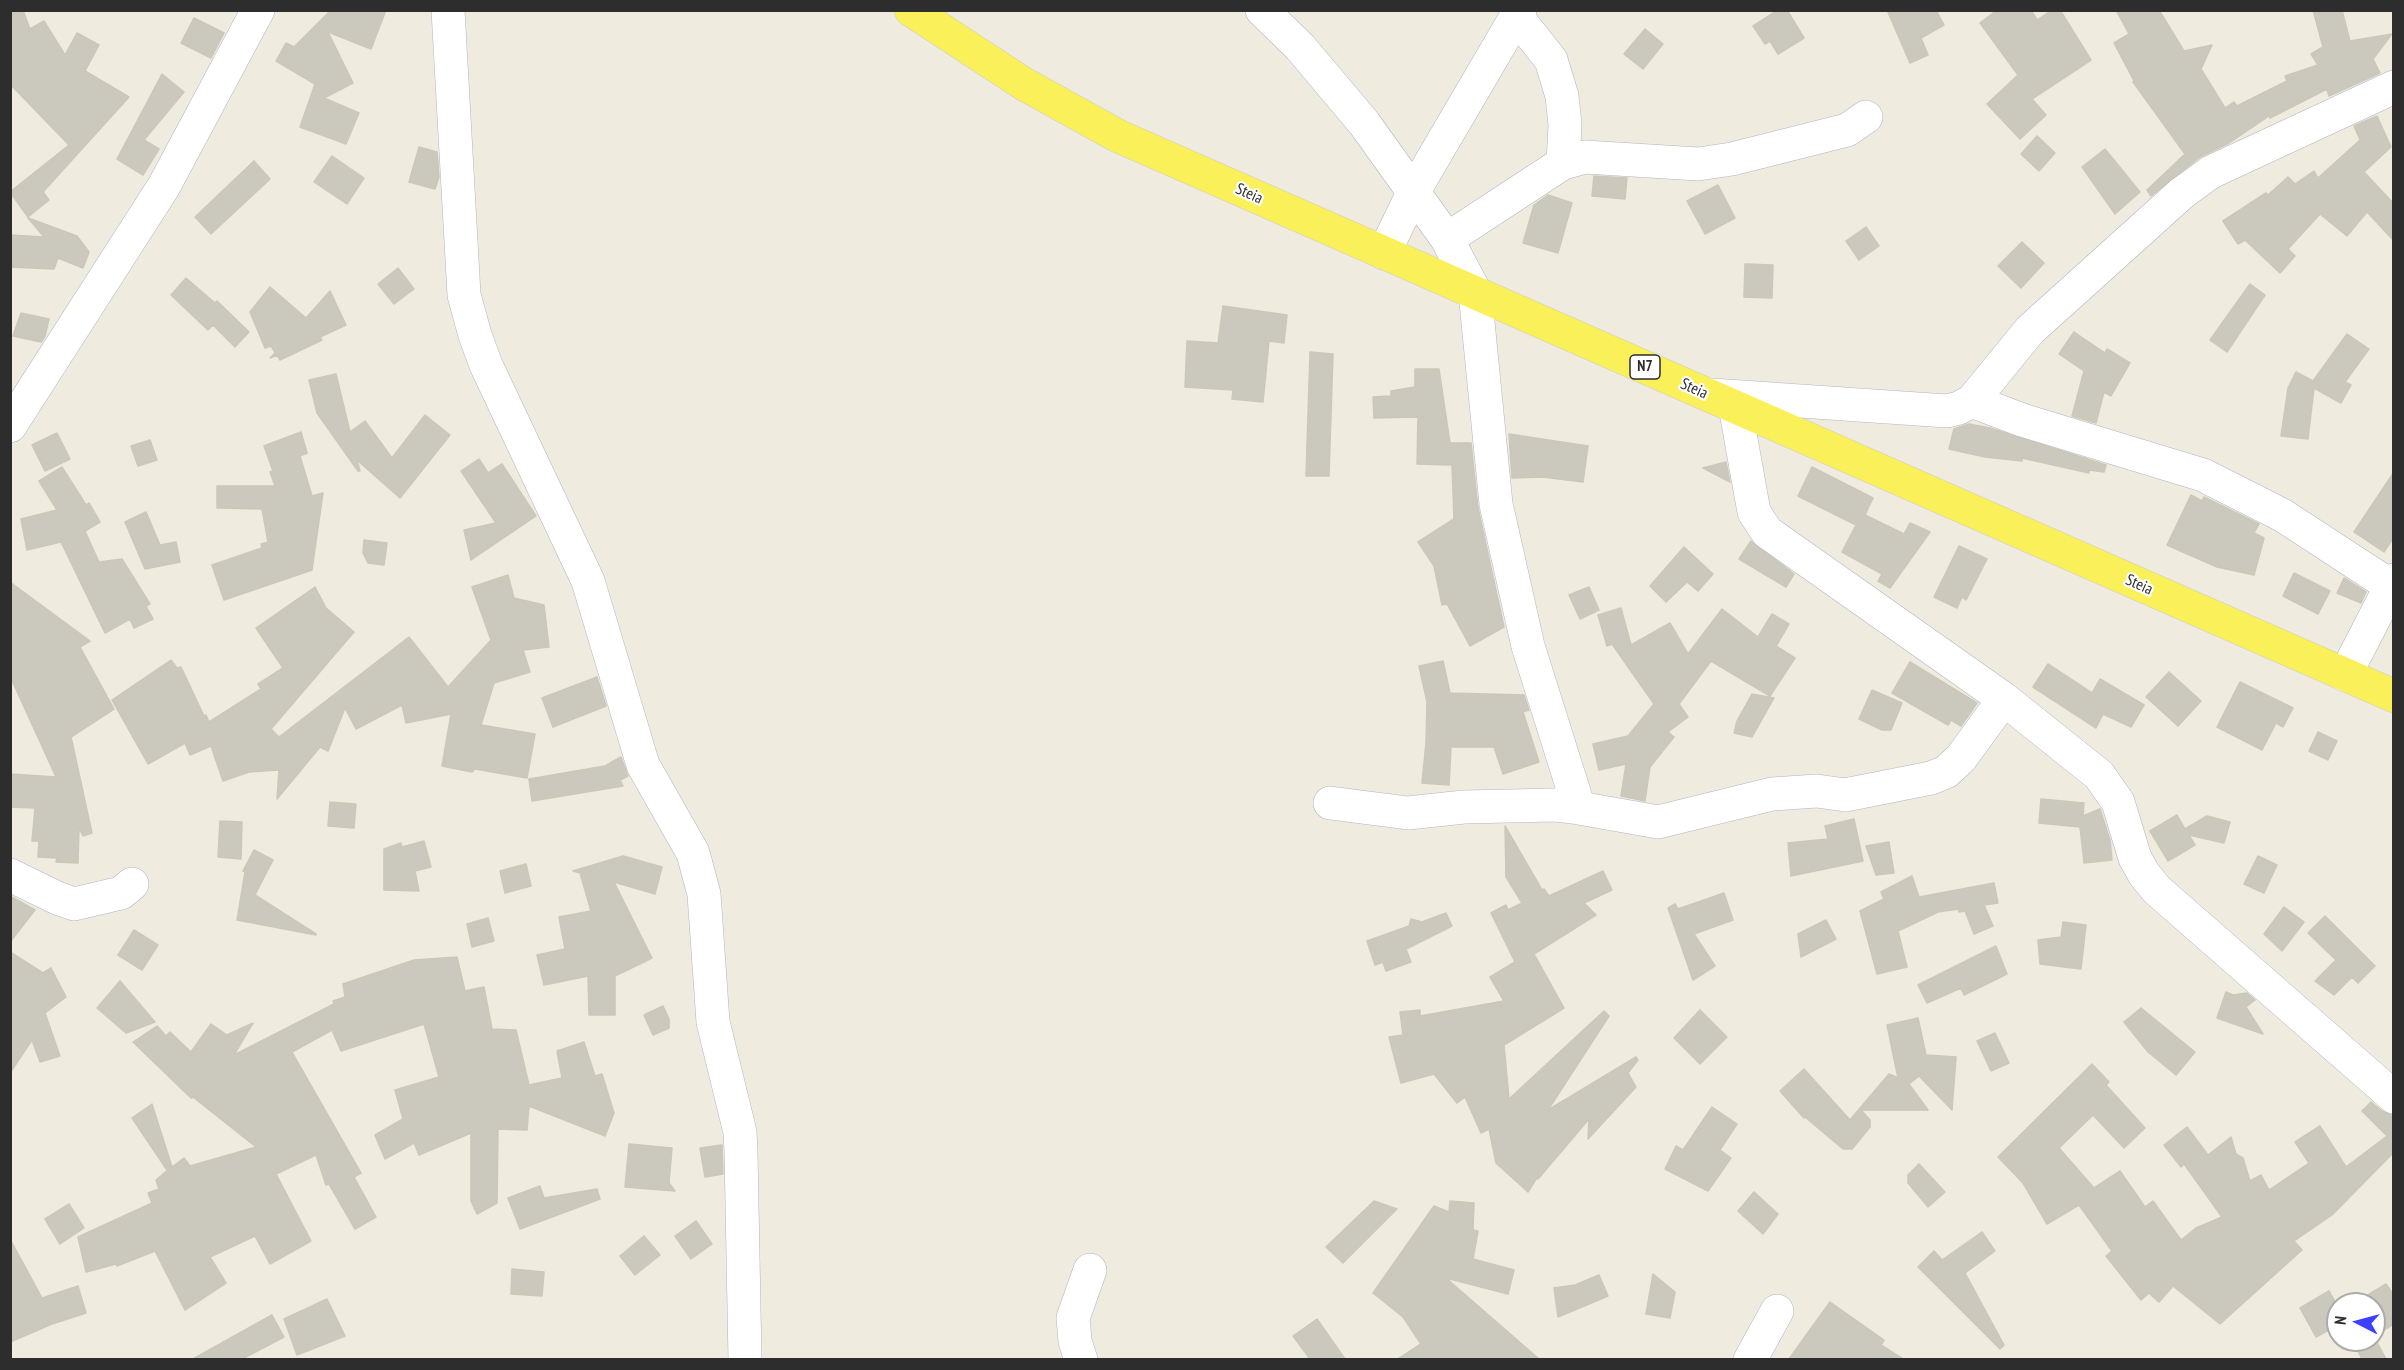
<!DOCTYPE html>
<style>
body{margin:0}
#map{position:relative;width:2404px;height:1370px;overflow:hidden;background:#efebdf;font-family:"PT Sans Narrow",sans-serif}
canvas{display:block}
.frame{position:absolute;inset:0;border:12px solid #2d2d2d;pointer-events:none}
.north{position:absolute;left:2326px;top:1292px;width:60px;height:60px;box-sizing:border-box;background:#fff;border:2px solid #ababab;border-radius:50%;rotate:276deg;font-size:16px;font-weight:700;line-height:24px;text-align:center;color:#2d2d2d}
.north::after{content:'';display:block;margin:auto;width:21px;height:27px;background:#3d40ff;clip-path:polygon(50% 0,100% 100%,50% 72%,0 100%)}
</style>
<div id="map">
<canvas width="2404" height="1370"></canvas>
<div class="frame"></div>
<div class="north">N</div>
</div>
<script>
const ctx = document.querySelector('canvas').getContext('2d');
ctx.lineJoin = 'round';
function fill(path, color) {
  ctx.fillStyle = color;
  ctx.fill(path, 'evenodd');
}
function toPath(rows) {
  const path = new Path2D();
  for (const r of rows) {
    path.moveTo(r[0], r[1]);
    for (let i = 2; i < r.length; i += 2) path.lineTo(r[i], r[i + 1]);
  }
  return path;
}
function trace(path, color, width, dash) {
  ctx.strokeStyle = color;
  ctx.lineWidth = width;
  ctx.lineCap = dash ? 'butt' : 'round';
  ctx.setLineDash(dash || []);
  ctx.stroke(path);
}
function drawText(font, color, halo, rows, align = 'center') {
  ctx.font = font + ' "PT Sans Narrow",sans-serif';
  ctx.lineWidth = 4.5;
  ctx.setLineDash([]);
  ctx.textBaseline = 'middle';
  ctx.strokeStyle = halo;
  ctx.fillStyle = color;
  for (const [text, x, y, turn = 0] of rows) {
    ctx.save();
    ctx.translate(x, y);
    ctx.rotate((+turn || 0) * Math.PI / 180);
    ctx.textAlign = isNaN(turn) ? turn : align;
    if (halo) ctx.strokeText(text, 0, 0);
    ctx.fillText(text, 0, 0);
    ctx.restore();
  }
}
const building = toPath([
 [10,10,23,10,30,29,44,21,65,55,77,33,99,45,85,71,129,97,43,192,49,200,28,217,10,192,69,145,10,84,10,10],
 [331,10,386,10,371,49,328,32,353,83,324,98,359,113,346,144,300,127,315,84,276,61,286,43,294,47,331,10],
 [1778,10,1787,10,1804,38,1778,54,1770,41,1765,44,1753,26,1778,10],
 [1887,10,1936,10,1944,25,1921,38,1928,55,1910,63,1887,10],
 [1997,10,2031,10,2037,20,2052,10,2060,10,2091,60,2032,99,2046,115,2020,139,1987,104,2018,75,1980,23,1997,10],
 [2116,10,2159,10,2184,51,2212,45,2201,69,2225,108,2234,102,2237,106,2287,81,2285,76,2318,65,2311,54,2323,47,2313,10,2342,10,2350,41,2392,34,2373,59,2380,73,2329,96,2327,89,2270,118,2269,116,2229,143,2200,157,2151,196,2147,190,2185,154,2133,82,2134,81,2114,43,2129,34,2116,10],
 [194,18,224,33,211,58,181,43,194,18],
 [1645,29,1663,44,1643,69,1624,54,1645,29],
 [162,74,184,92,144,140,159,149,143,175,117,159,162,74],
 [2377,116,2391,147,2364,172,2394,204,2394,241,2367,212,2347,236,2320,214,2288,249,2295,256,2280,273,2245,240,2238,244,2223,221,2266,193,2268,195,2288,177,2295,184,2314,171,2318,178,2360,140,2354,126,2377,116],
 [2037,136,2055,153,2039,171,2021,154,2037,136],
 [419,147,437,152,439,177,435,189,409,182,419,147],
 [2105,149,2140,192,2115,214,2082,167,2105,149],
 [332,156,364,178,347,204,314,182,332,156],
 [254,161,270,179,211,234,195,217,254,161],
 [1594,176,1627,178,1625,199,1592,196,1594,176],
 [1718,185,1735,218,1705,234,1687,201,1718,185],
 [1548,195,1572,203,1558,253,1523,243,1534,205,1548,195],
 [28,218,77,236,89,252,83,268,58,258,54,269,10,267,10,235,44,237,28,218],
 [1866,227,1879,246,1859,260,1846,241,1866,227],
 [2022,242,2044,263,2021,288,1998,266,2022,242],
 [1745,264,1773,265,1772,298,1744,297,1745,264],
 [398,268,414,289,394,304,378,284,398,268],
 [186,278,215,303,217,301,249,332,235,347,213,325,208,330,171,295,186,278],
 [2250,284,2265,295,2227,352,2210,340,2250,284],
 [270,287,306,318,330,291,346,325,320,337,322,340,280,360,277,355,270,358,275,353,271,346,265,348,250,312,270,287],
 [1223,306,1287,315,1284,343,1269,341,1263,402,1232,399,1233,390,1185,387,1187,341,1218,343,1223,306],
 [21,313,49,319,45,336,41,342,13,336,21,313],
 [2074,332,2105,353,2107,349,2130,363,2111,396,2104,392,2096,423,2072,416,2084,371,2059,354,2074,332],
 [2347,334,2369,349,2345,382,2351,385,2341,403,2314,388,2308,439,2281,436,2288,388,2296,372,2313,381,2347,334],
 [1310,352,1333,354,1329,476,1306,476,1310,352],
 [1415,369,1439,369,1450,443,1471,443,1478,508,1504,627,1470,646,1447,604,1442,605,1434,566,1418,542,1454,519,1452,465,1417,464,1418,417,1374,418,1373,397,1391,396,1391,391,1415,387,1415,369],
 [336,374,350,432,365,421,392,458,425,415,450,435,400,498,357,460,360,471,358,471,317,413,309,380,336,374],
 [1969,424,1990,428,2106,465,2104,472,2089,470,2089,473,2022,458,2022,461,1985,457,1949,449,1954,429,1969,424],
 [301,432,307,453,300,456,312,496,323,493,312,570,224,600,212,565,262,548,261,544,268,542,262,509,217,508,217,486,275,486,270,472,273,471,264,446,301,432],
 [57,433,70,459,45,471,32,445,57,433],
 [1509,434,1588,446,1583,482,1543,477,1512,478,1509,434],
 [150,440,157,460,138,466,131,446,150,440],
 [479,459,488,473,502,464,536,516,471,560,464,530,496,523,461,471,479,459],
 [1726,462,1730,482,1703,468,1726,462],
 [62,467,86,505,89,503,100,522,85,531,99,562,122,559,150,604,146,606,153,619,134,628,130,619,105,633,61,542,27,550,21,519,57,510,39,481,62,467],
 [1812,467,1873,498,1865,515,1904,534,1910,523,1930,532,1890,588,1878,581,1882,574,1842,552,1856,525,1798,496,1812,467],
 [2394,472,2394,537,2384,552,2354,532,2394,472],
 [2191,495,2202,501,2204,497,2259,524,2254,533,2264,538,2254,575,2217,567,2167,545,2191,495],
 [146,512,160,545,176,542,180,562,145,569,125,522,146,512],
 [364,540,387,543,384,565,368,563,363,553,364,540],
 [1751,541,1794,574,1786,587,1739,559,1751,541],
 [1959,546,1987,559,1966,600,1962,597,1957,608,1934,597,1959,546],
 [1684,547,1713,574,1698,591,1687,582,1666,602,1650,586,1684,547],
 [2294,573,2330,591,2318,614,2283,596,2294,573],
 [508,575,514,598,544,605,549,647,523,650,530,672,494,683,481,725,535,734,527,778,475,769,472,772,442,766,451,714,406,723,402,705,356,729,345,708,328,751,320,747,277,799,279,770,249,772,223,781,211,746,190,755,185,743,148,764,112,700,171,660,177,668,181,667,204,716,206,715,209,722,261,689,258,684,283,668,256,628,315,587,326,608,354,632,271,729,279,737,409,637,448,687,491,640,472,587,508,575],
 [2344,578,2366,592,2361,603,2337,593,2344,578],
 [10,582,90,641,80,647,114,709,71,737,92,833,83,836,79,828,78,863,56,862,57,858,38,857,39,841,32,841,35,808,10,807,10,774,56,777,10,676,10,582],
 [1589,587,1599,610,1580,619,1569,595,1589,587],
 [1621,608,1631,645,1670,623,1688,654,1722,609,1758,637,1772,614,1789,624,1776,646,1795,658,1770,696,1711,661,1679,704,1688,717,1668,732,1674,737,1650,767,1645,801,1621,796,1626,764,1599,770,1593,744,1628,736,1654,704,1612,644,1607,646,1598,615,1621,608],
 [1443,661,1450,693,1524,695,1529,710,1523,712,1539,762,1503,774,1494,747,1451,747,1449,785,1422,783,1426,743,1427,702,1419,666,1443,661],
 [1910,662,1977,703,1961,726,1951,720,1948,725,1892,693,1910,662],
 [2048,664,2092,693,2100,679,2144,705,2131,727,2103,714,2096,728,2033,687,2048,664],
 [2169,672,2201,701,2178,726,2146,697,2169,672],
 [597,677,606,706,553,727,542,698,597,677],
 [2240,682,2293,708,2283,727,2276,723,2262,750,2217,727,2240,682],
 [1872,690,1902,703,1891,730,1882,730,1859,719,1872,690],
 [1752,694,1774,698,1752,737,1734,733,1737,721,1752,694],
 [2318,732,2337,741,2328,760,2309,751,2318,732],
 [621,757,628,776,620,780,623,786,532,801,529,779,605,766,621,757],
 [2041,799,2084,803,2083,816,2100,809,2110,840,2112,860,2084,863,2080,827,2039,823,2041,799],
 [330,802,356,804,354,828,328,826,330,802],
 [2177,815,2185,829,2207,816,2230,822,2224,843,2189,835,2195,845,2168,861,2150,831,2177,815],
 [1854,819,1863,861,1791,876,1788,843,1828,839,1825,826,1854,819],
 [220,821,242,822,241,859,218,857,220,821],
 [1505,826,1542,890,1544,889,1549,896,1603,871,1612,890,1584,903,1596,915,1534,954,1564,1008,1504,1045,1509,1099,1604,1011,1609,1016,1548,1110,1636,1057,1638,1060,1628,1073,1636,1087,1588,1139,1589,1119,1538,1179,1538,1176,1528,1192,1496,1163,1489,1129,1481,1133,1465,1097,1457,1103,1434,1074,1401,1083,1389,1037,1403,1035,1400,1012,1420,1010,1420,1016,1504,1001,1490,977,1515,962,1491,913,1506,905,1508,910,1522,903,1506,877,1505,826],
 [424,841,431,867,415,871,419,891,384,890,384,849,401,843,402,847,424,841],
 [1889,842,1894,873,1876,875,1866,846,1889,842],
 [254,850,273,860,255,895,316,934,316,935,237,920,245,872,243,871,254,850],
 [623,856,662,867,655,894,614,882,652,958,615,976,615,1015,589,1015,588,976,544,985,537,955,565,949,559,917,591,911,580,873,573,871,623,856],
 [2258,856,2277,865,2264,893,2244,884,2258,856],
 [526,864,531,886,505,893,500,871,526,864],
 [1912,876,1919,897,1994,883,1998,903,1984,905,1993,926,1974,934,1965,911,1959,912,1958,909,1938,912,1898,931,1907,967,1877,974,1860,911,1884,899,1881,892,1912,876],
 [1724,893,1733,920,1694,934,1715,966,1693,980,1668,908,1675,904,1678,909,1724,893],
 [10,896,35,910,10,942,10,896],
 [2284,907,2304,922,2282,951,2264,934,2284,907],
 [1446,913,1452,926,1406,949,1411,962,1386,971,1383,962,1375,965,1367,941,1409,926,1411,919,1422,922,1446,913],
 [2325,916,2375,966,2358,983,2352,977,2334,995,2315,981,2336,960,2308,933,2325,916],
 [488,918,494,941,472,947,467,924,488,918],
 [1826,920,1836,939,1801,957,1798,934,1826,920],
 [2063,922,2086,925,2081,969,2040,964,2038,940,2061,937,2063,922],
 [134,930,158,945,142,970,118,955,134,930],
 [1996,946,2007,974,1964,995,1961,988,1927,1003,1918,985,1996,946],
 [10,952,43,973,51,968,66,997,45,1013,60,1056,40,1062,32,1040,10,1073,10,952],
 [457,957,465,991,484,987,492,1029,516,1030,529,1085,562,1078,557,1051,584,1042,595,1076,602,1074,614,1113,605,1136,529,1106,527,1130,498,1129,497,1203,477,1214,471,1201,471,1133,419,1155,414,1143,385,1159,375,1135,403,1119,395,1090,439,1077,424,1024,341,1051,332,1030,292,1052,361,1173,354,1177,376,1217,355,1229,329,1184,326,1185,316,1155,276,1174,311,1241,270,1264,255,1236,210,1257,226,1283,185,1310,155,1251,117,1266,116,1264,86,1272,78,1237,152,1203,148,1193,159,1189,156,1180,169,1169,167,1170,132,1118,152,1104,172,1167,184,1158,190,1166,256,1147,193,1097,191,1098,133,1042,157,1026,166,1036,170,1032,191,1052,211,1024,227,1035,253,1023,234,1055,334,1004,333,1001,345,997,343,984,414,960,457,957],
 [120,981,155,1022,126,1033,97,1008,120,981],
 [2226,992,2233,995,2247,993,2255,1000,2246,1007,2263,1034,2217,1018,2226,992],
 [663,1006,669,1019,669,1028,653,1035,644,1015,663,1006],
 [2141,1008,2195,1052,2176,1075,2148,1052,2124,1022,2141,1008],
 [1700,1010,1727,1037,1700,1064,1674,1038,1700,1010],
 [1918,1018,1926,1055,1956,1057,1952,1110,1919,1076,1909,1084,1928,1110,1861,1110,1870,1120,1870,1127,1852,1149,1843,1149,1805,1117,1804,1118,1780,1091,1804,1069,1850,1120,1889,1074,1898,1078,1887,1025,1918,1018],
 [1995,1033,2009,1063,1991,1071,1977,1041,1995,1033],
 [2092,1064,2109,1082,2106,1085,2145,1128,2124,1148,2093,1115,2059,1148,2094,1188,2120,1171,2145,1207,2153,1201,2181,1240,2196,1228,2222,1217,2184,1164,2181,1167,2164,1145,2187,1127,2208,1155,2231,1137,2236,1154,2243,1158,2250,1181,2261,1175,2269,1190,2309,1163,2295,1142,2320,1126,2346,1167,2387,1136,2362,1111,2371,1102,2382,1111,2394,1115,2394,1152,2332,1215,2294,1241,2302,1250,2220,1324,2173,1286,2159,1302,2149,1293,2141,1300,2106,1256,2112,1251,2079,1205,2047,1224,2023,1183,1998,1157,2092,1064],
 [1712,1107,1737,1124,1720,1150,1731,1158,1708,1191,1665,1169,1676,1146,1683,1150,1712,1107],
 [629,1144,672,1148,669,1183,675,1191,625,1187,629,1144],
 [722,1145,723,1174,705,1177,700,1148,722,1145],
 [1919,1164,1945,1192,1928,1207,1908,1183,1908,1175,1919,1164],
 [540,1186,544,1198,597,1189,600,1199,520,1229,508,1198,540,1186],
 [1754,1192,1778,1214,1763,1234,1738,1211,1754,1192],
 [1374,1201,1397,1209,1343,1263,1326,1247,1374,1201],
 [1450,1201,1474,1203,1473,1230,1478,1231,1473,1259,1514,1270,1508,1294,1446,1278,1539,1359,1398,1359,1421,1344,1403,1317,1373,1293,1434,1206,1449,1212,1450,1201],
 [69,1204,84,1228,60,1244,45,1219,69,1204],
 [696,1221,712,1244,691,1259,675,1236,696,1221],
 [1982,1232,1995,1251,1965,1273,2004,1345,2000,1349,1918,1267,1934,1251,1942,1260,1982,1232],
 [644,1236,660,1255,635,1275,620,1256,644,1236],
 [10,1239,42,1298,78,1286,86,1313,52,1324,10,1342,10,1239],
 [512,1269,544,1272,542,1296,511,1294,512,1269],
 [1653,1274,1675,1292,1670,1318,1646,1314,1653,1274],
 [1599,1275,1608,1296,1558,1317,1554,1288,1575,1285,1599,1275],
 [2386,1284,2394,1296,2394,1324,2374,1336,2374,1304,2353,1304,2386,1284],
 [2329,1291,2338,1307,2338,1325,2316,1337,2300,1308,2329,1291],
 [327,1299,345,1336,297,1355,284,1319,327,1299],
 [1830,1302,1884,1340,1881,1345,1903,1359,1789,1359,1830,1302],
 [272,1315,284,1337,242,1359,193,1359,272,1315],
 [1317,1319,1345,1359,1310,1359,1293,1336,1317,1319],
 [2374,1337,2386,1359,2362,1359,2352,1340,2374,1340,2374,1337]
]);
fill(building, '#cbc9be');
trace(building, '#cbc8b8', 1.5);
const minor = toPath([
 [448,10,464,295,475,335,486,365,588,581,643,765,693,853,704,894,713,1022,740,1132,741,1152,745,1360],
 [1262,10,1300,47,1364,123,1447,239,1475,292,1496,504,1528,646,1579,808],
 [1517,17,1551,60,1562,96,1565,125,1563,163],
 [1447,239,1563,163,1585,157,1698,164,1732,159,1847,130,1866,117],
 [1384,253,1414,191,1520,10],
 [1712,395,1947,411,1959,408,1972,401,2030,330,2182,193,2211,172,2394,87],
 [1972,401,2022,420,2203,475,2282,515,2394,588],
 [1735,406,1754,512,1767,532,2004,699,2099,775,2118,802,2135,858,2144,874,2157,890,2394,1097],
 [10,426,164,186,258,10],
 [2345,675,2394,580],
 [1330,803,1408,813,1464,807,1555,805,1579,808,1658,822,1772,794,1817,791,1845,795,1931,778,1946,772,1961,758,2004,699],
 [10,875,57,898,74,904,121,893,132,884],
 [1081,1360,1075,1341,1073,1318,1090,1270],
 [1750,1360,1777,1311]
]);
const major = toPath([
 [911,10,1024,84,1118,136,2394,696]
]);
trace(minor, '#b3b3c1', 34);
trace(major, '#cdcdcd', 34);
trace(minor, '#fff', 33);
trace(major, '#faf05a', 33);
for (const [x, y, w] of [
 [1645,367,30]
]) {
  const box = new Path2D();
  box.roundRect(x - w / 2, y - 12, w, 24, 4.5);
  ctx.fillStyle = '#fff';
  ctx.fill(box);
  trace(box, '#2d2d2d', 1.5);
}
drawText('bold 15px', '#2d2d2d', null, [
 ["N7",1645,367]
]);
drawText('16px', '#2d2d2d', '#fff', [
 ["Steia",1249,194,24],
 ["Steia",1694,389,24],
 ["Steia",2139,585,24]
]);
</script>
